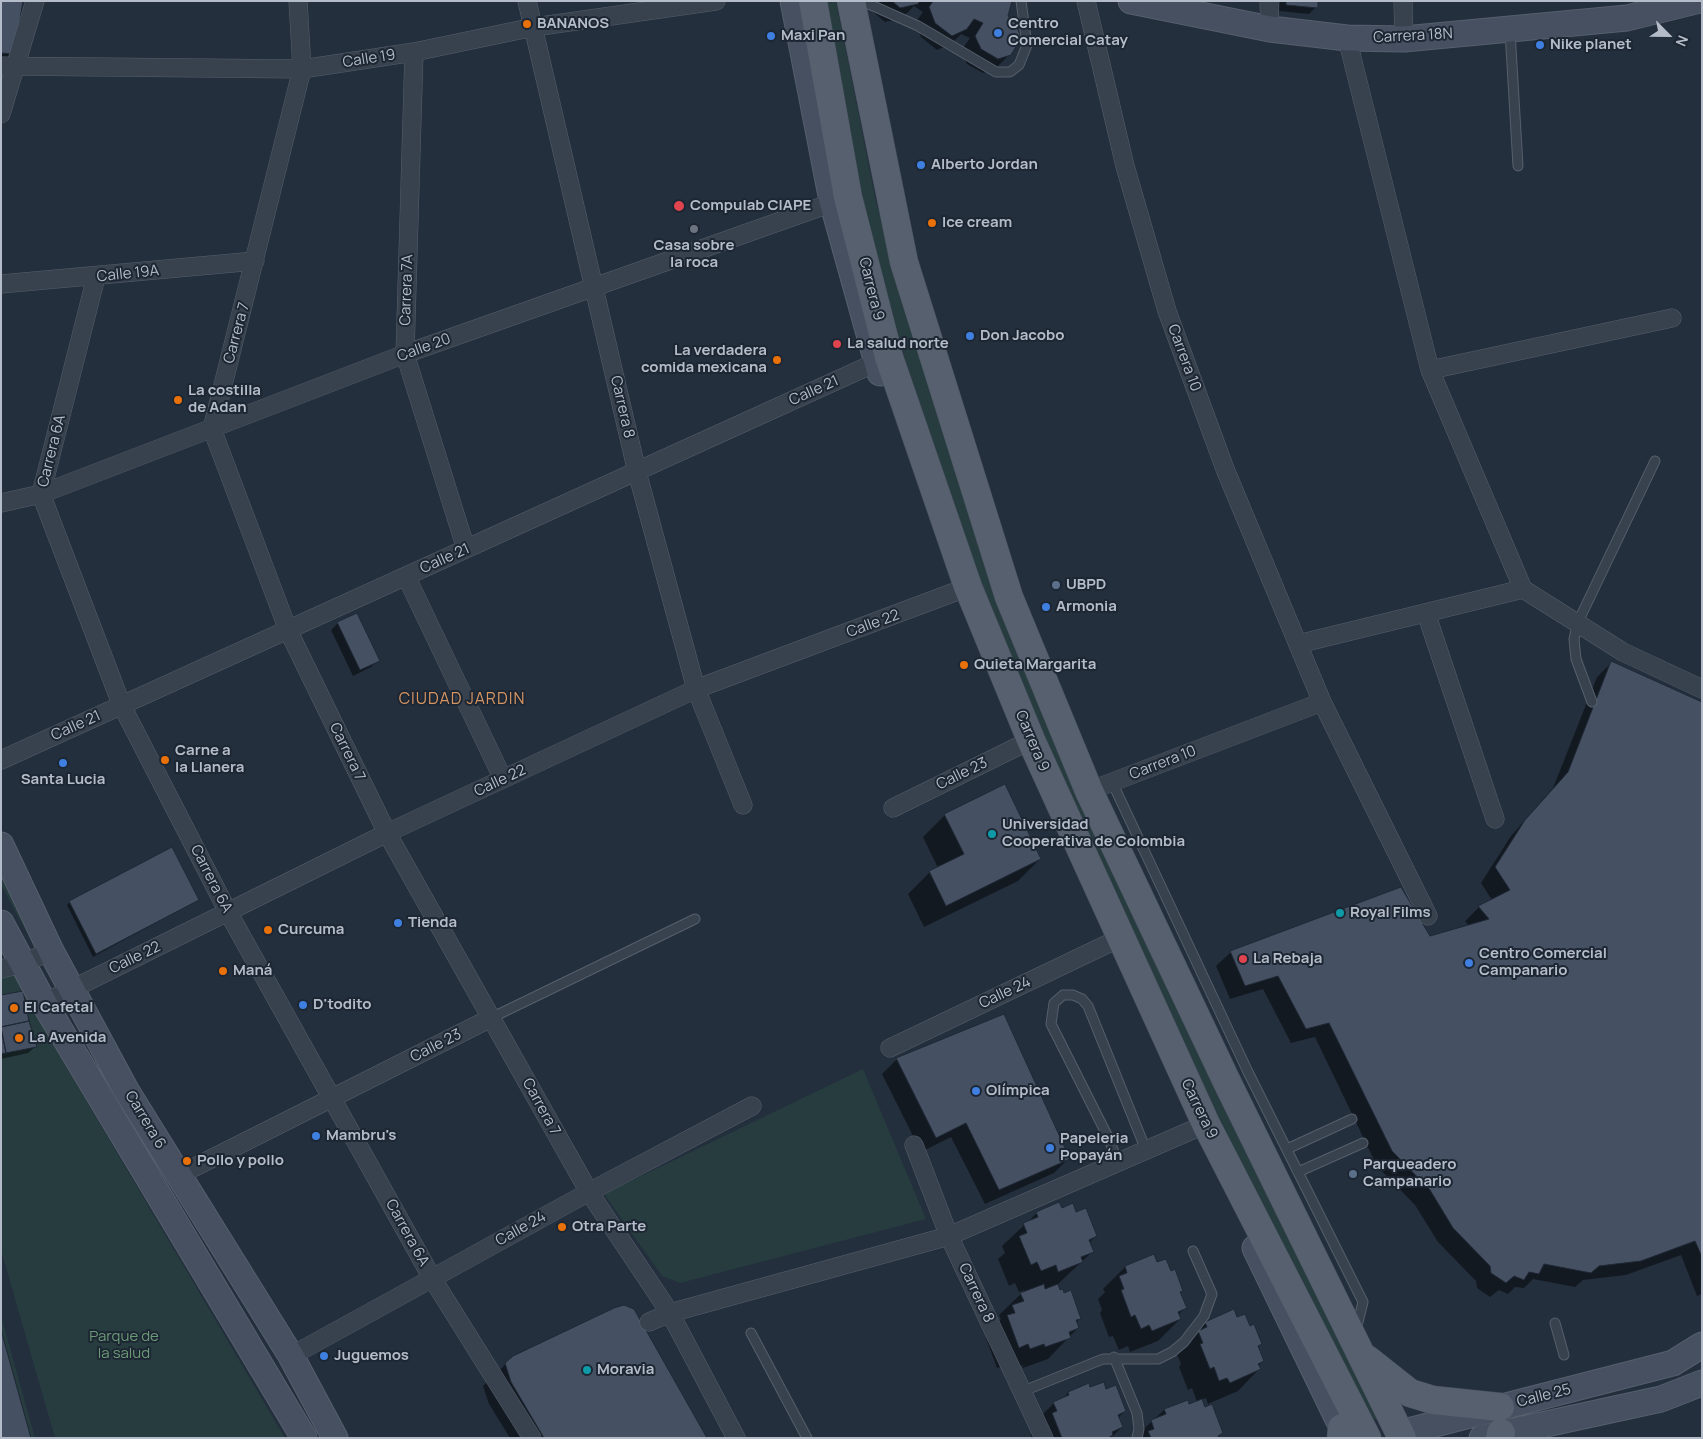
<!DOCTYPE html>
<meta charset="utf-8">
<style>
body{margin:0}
#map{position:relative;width:1703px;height:1439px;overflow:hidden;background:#242f3e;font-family:Manrope,sans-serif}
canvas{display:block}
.frame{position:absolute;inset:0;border:2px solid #b4bcc9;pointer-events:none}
.north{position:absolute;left:1643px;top:10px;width:50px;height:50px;-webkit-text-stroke:4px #1d2633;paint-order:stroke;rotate:113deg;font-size:14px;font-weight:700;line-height:20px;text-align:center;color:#b4bcc9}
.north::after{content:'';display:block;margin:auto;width:18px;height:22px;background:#b4bcc9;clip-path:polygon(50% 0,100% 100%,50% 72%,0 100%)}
</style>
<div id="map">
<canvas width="1703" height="1439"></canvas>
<div class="frame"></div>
<div class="north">N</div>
</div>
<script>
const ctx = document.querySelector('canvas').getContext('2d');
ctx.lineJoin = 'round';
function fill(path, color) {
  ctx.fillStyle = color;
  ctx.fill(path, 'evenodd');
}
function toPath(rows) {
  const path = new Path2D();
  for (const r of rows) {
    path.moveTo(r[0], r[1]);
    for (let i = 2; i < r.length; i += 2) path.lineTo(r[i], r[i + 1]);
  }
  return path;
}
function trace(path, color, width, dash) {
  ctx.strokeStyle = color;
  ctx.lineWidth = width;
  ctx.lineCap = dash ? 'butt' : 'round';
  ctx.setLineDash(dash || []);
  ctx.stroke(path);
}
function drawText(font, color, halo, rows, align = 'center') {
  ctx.font = font + ' Manrope,sans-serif';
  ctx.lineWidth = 4;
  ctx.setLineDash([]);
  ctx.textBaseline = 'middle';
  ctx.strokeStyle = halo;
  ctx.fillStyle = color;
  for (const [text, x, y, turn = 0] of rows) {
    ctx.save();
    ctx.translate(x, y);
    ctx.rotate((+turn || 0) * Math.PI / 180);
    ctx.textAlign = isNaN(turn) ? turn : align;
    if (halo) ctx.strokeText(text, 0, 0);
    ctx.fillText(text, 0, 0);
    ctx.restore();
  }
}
fill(toPath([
 [822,1,836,1,876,202,907,316,994,590,1385,1413,1374,1420,1265,1212,1178,1032,1062,780,984,593,893,323,861,206],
 [1,871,38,953,1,885],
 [17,973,54,1046,285,1438,55,1438,1,1250,1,977],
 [863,1069,926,1219,680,1283,662,1276,604,1194],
 [1,1316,35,1438,1,1438]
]), '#263c3f');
fill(toPath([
 [1,1,13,53,2,64,1,64],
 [870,1,1011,1,1007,17,1010,54,995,69,983,73,967,64,961,51,970,38,961,34,951,44,937,50,921,37,915,23,923,12,914,6,902,18,885,22,872,11],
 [1280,1,1317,1,1316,7,1309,14,1279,11],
 [356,614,378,660,371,667,353,676,331,630,338,623],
 [1611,663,1702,703,1702,1294,1697,1296,1681,1255,1626,1275,1583,1280,1575,1287,1533,1279,1524,1288,1515,1287,1508,1294,1499,1290,1490,1297,1477,1288,1476,1281,1438,1242,1415,1205,1377,1166,1315,1037,1291,1043,1263,989,1230,999,1216,966,1231,952,1430,938,1469,926,1465,921,1479,907,1492,900,1481,883,1511,836,1553,788,1597,677],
 [945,815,1040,859,1018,881,924,927,908,894,930,872,938,868,923,837],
 [198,900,93,957,67,905,70,902],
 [22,992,36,1046,28,1053,1,1059,1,996],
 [897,1059,1069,1158,1054,1173,985,1204,951,1137,921,1152,882,1074],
 [1061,1209,1075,1213,1096,1236,1089,1243,1093,1251,1057,1285,1059,1292,1080,1318,1076,1323,1078,1328,1048,1359,1023,1368,1022,1365,1008,1370,1006,1365,997,1368,986,1338,992,1332,991,1328,1001,1319,999,1315,1025,1290,1019,1292,1015,1283,1009,1286,998,1259,1005,1253,1002,1246,1037,1213],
 [1153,1256,1157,1264,1182,1291,1179,1293,1185,1308,1178,1315,1180,1319,1158,1341,1130,1352,1128,1346,1119,1350,1113,1336,1109,1337,1100,1313,1102,1310,1098,1299,1105,1292,1103,1289,1125,1267],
 [1236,1319,1249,1328,1261,1344,1257,1348,1263,1361,1258,1366,1259,1369,1238,1391,1208,1404,1206,1398,1201,1400,1204,1409,1222,1433,1217,1438,1134,1438,1164,1410,1187,1401,1189,1405,1197,1402,1192,1388,1188,1390,1179,1367,1181,1364,1177,1354,1205,1323],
 [513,1357,705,1438,510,1438,489,1404,483,1386],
 [1090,1389,1106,1391,1125,1411,1118,1418,1122,1427,1111,1438,1032,1438,1031,1435,1035,1432,1032,1425,1054,1403,1062,1400,1068,1393]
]), '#0007');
const building = toPath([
 [1,1,23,1,14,54,1,53,1,1],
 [892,1,920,1,918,4,900,8,892,1],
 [933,1,1012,1,1008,16,1016,24,1021,38,1011,55,998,59,981,49,975,36,983,23,974,19,967,29,952,36,935,23,929,7,933,1],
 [1286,1,1318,1,1318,8,1286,5,1286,1],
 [357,613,380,661,360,670,337,622,357,613],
 [1611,661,1702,702,1702,1257,1695,1241,1641,1261,1599,1266,1591,1273,1544,1264,1539,1274,1529,1272,1524,1280,1514,1276,1506,1283,1491,1273,1490,1266,1453,1228,1430,1190,1392,1151,1329,1023,1306,1029,1278,976,1245,986,1230,951,1401,887,1430,936,1489,919,1478,906,1510,890,1495,867,1525,820,1568,772,1611,661],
 [1005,784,1041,859,946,906,929,871,964,854,944,814,1005,784],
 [172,847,199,900,96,954,69,901,172,847],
 [23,991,29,1021,1,1027,1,995,23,991],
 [1004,1014,1070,1159,999,1190,966,1123,936,1138,896,1058,1004,1014],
 [29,1021,37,1047,6,1053,1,1027,29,1021],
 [1,1029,6,1053,1,1054,1,1029],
 [1059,1202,1062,1208,1073,1203,1076,1212,1086,1208,1097,1236,1089,1240,1094,1252,1081,1257,1083,1262,1058,1272,1056,1265,1041,1271,1037,1262,1031,1265,1019,1236,1027,1233,1023,1223,1038,1217,1036,1212,1059,1202],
 [1154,1254,1157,1262,1166,1259,1171,1271,1175,1269,1183,1291,1180,1292,1187,1308,1178,1312,1181,1319,1152,1331,1149,1325,1141,1329,1135,1315,1131,1317,1121,1290,1124,1289,1119,1276,1127,1273,1125,1266,1154,1254],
 [1044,1284,1045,1289,1058,1284,1060,1290,1063,1289,1064,1293,1071,1290,1081,1319,1076,1320,1079,1328,1069,1332,1071,1338,1045,1347,1044,1344,1030,1349,1028,1344,1019,1348,1007,1315,1015,1313,1012,1305,1024,1301,1020,1293,1044,1284],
 [624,1305,634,1309,707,1438,544,1438,511,1382,505,1363,513,1356,614,1308,624,1305],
 [1234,1309,1237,1317,1245,1314,1250,1326,1254,1324,1262,1344,1258,1346,1264,1361,1258,1364,1261,1369,1230,1383,1227,1378,1219,1381,1214,1367,1210,1369,1200,1344,1203,1343,1198,1331,1207,1327,1205,1322,1234,1309],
 [1,1330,31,1438,1,1438,1,1330],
 [1104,1382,1106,1389,1116,1385,1126,1411,1118,1415,1123,1427,1112,1432,1113,1435,1108,1438,1062,1438,1052,1413,1057,1411,1053,1402,1069,1395,1068,1392,1089,1383,1090,1387,1104,1382],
 [1202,1399,1205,1407,1212,1404,1223,1433,1218,1436,1219,1438,1151,1438,1148,1431,1154,1429,1151,1420,1166,1414,1164,1409,1188,1400,1189,1404,1202,1399]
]);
fill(building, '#455162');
trace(building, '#1f2835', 1);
const lane = toPath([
 [862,1,918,26,996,72,1010,72,1019,65,1027,45,1021,1],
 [1510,31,1518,166],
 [1592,702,1576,659,1574,639,1578,622,1655,461],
 [1112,782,1248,1072,1363,1302,1356,1330],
 [491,1018,695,919],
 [1287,1149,1352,1119],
 [1118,1163,1109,1139,1051,1024,1054,1003,1063,995,1073,995,1082,999,1088,1006,1146,1150],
 [1298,1172,1363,1143],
 [1555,1323,1564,1355],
 [751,1333,807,1438],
 [1114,1357,1137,1413,1139,1429,1137,1438],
 [1021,1392,1103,1359,1158,1359,1172,1352,1184,1342,1204,1316,1212,1294,1193,1251]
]);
const street = toPath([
 [298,1,302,69,212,429,288,630,387,833,589,1192,670,1313,736,1438],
 [527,1,637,472,696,689,743,805],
 [1086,1,1125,166,1167,311,1225,469,1322,702,1428,916],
 [1269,1,1270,29],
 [1403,1,1404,39],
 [1347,38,1430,370,1523,589,1623,652,1702,689],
 [414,52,405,354,466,549],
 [1,66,302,69,414,52,534,27,716,1],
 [1,114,35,1],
 [96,277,41,494,122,706,228,912,432,1278,532,1438],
 [1,284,255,261],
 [1430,370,1672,318],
 [1,503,41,494,405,354,843,199],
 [406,576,503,779],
 [1426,613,1495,819],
 [1298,644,1523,589],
 [1,760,886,358],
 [1089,791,1322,702],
 [893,808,1031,740],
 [1,969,21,964,51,951],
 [44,1003,387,833,696,689,968,587],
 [890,1048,1120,938],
 [914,1145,949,1236,1044,1438],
 [179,1175,491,1018],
 [649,1322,670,1313,949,1236,1206,1124],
 [291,1356,589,1192,752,1106]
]);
const secondary = toPath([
 [793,1,832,201,880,373],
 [1131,1,1270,29,1347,38,1404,39,1627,18,1696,1],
 [1,845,51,951,126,1090,291,1356,335,1438],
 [1,923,44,1003,304,1438],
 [1255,1248,1347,1438],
 [1400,1433,1673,1363,1702,1345],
 [1482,1438,1661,1399,1702,1383]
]);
const primary = toPath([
 [813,1,848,197,889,357,968,587,1031,740,1206,1124,1367,1438],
 [851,1,904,262,1009,597,1089,791,1227,1082,1402,1438],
 [1367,1359,1410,1393,1433,1400,1500,1407],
 [1341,1438,1342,1428],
 [1500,1438,1501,1433]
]);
trace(lane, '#565f6c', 11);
trace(street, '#565f6c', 19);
trace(secondary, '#565f6c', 27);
trace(primary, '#414a57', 29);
trace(lane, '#38414e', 9);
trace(street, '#38414e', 18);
trace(secondary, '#465061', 25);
trace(primary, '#56606e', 28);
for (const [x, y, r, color] of [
 [527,24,5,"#e8710a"],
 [998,33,5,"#3f7fe0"],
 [771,36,5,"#3f7fe0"],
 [1540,45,5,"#3f7fe0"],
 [921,165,5,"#3f7fe0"],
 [679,206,6,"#e0444e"],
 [932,223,5,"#e8710a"],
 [694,229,5,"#6b7280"],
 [970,336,5,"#3f7fe0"],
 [837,344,5,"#e0444e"],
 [777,360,5,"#e8710a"],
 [178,400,5,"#e8710a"],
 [1056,585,5,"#5c6f8a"],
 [1046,607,5,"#3f7fe0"],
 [964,665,5,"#e8710a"],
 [165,760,5,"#e8710a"],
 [63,763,5,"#3f7fe0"],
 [992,834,5,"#0f9aa8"],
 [1340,913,5,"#0f9aa8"],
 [398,923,5,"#3f7fe0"],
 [268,930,5,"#e8710a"],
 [1243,959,5,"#e0444e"],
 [1469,963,5,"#3f7fe0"],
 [223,971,5,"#e8710a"],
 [303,1005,5,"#3f7fe0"],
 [14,1008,5,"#e8710a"],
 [19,1038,5,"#e8710a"],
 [976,1091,5,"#3f7fe0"],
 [316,1136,5,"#3f7fe0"],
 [1050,1148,5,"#3f7fe0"],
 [187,1161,5,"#e8710a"],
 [1353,1174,5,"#5c6f8a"],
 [562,1227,5,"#e8710a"],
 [324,1356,5,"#3f7fe0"],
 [587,1370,5,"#0f9aa8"]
]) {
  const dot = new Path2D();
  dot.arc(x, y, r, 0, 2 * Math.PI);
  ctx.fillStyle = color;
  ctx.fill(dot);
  trace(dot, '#1d2633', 2);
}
drawText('bold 15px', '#b4bcc9', '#1d2633', [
 ["BANANOS",537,24],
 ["Centro",1008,24],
 ["Comercial Catay",1008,41],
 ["Maxi Pan",781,36],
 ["Nike planet",1550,45],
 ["Alberto Jordan",931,165],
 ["Compulab CIAPE",690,206],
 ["Ice cream",942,223],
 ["Casa sobre",694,246,"center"],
 ["la roca",694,263,"center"],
 ["Don Jacobo",980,336],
 ["La salud norte",847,344],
 ["La verdadera",767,351,"right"],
 ["comida mexicana",767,368,"right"],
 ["La costilla",188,391],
 ["de Adan",188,408],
 ["UBPD",1066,585],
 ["Armonia",1056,607],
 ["Quieta Margarita",974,665],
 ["Carne a",175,751],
 ["la Llanera",175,768],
 ["Santa Lucia",63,780,"center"],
 ["Universidad",1002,825],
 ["Cooperativa de Colombia",1002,842],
 ["Royal Films",1350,913],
 ["Tienda",408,923],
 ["Curcuma",278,930],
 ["Centro Comercial",1479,954],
 ["Campanario",1479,971],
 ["La Rebaja",1253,959],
 ["Maná",233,971],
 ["D'todito",313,1005],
 ["El Cafetal",24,1008],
 ["La Avenida",29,1038],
 ["Olímpica",986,1091],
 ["Mambru's",326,1136],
 ["Papeleria",1060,1139],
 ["Popayán",1060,1156],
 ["Pollo y pollo",197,1161],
 ["Parqueadero",1363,1165],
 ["Campanario",1363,1182],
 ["Otra Parte",572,1227],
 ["Juguemos",334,1356],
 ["Moravia",597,1370]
], 'left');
drawText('15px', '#b4bcc9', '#1d2633', [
 ["Carrera 18N",1413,36,-3],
 ["Calle 19",369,59,-9],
 ["Calle 19A",128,274,-6],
 ["Carrera 9",871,289,76],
 ["Carrera 7A",407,290,-88],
 ["Carrera 7",237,333,-75],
 ["Calle 20",424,348,-20],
 ["Carrera 10",1184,358,70],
 ["Calle 21",814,391,-24],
 ["Carrera 8",622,407,77],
 ["Carrera 6A",52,451,-76],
 ["Calle 21",445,559,-24],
 ["Calle 22",873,624,-20],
 ["Calle 21",76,726,-24],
 ["Carrera 9",1032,741,67],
 ["Carrera 7",347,752,64],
 ["Carrera 10",1163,763,-21],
 ["Calle 23",962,774,-26],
 ["Calle 22",500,781,-25],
 ["Carrera 6A",211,879,63],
 ["Calle 22",135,958,-26],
 ["Calle 24",1005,993,-25],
 ["Calle 23",436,1046,-27],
 ["Carrera 7",541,1107,61],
 ["Carrera 9",1199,1109,64],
 ["Carrera 6",145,1120,59],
 ["Calle 24",521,1229,-29],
 ["Carrera 6A",407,1233,61],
 ["Carrera 8",976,1293,65],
 ["Calle 25",1544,1396,-14]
]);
drawText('15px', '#6b9a76', '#1d2633', [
 ["Parque de",124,1337],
 ["la salud",124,1354]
]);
ctx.letterSpacing = '1px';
drawText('16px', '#d59563', '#1d2633', [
 ["CIUDAD JARDIN",462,700]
]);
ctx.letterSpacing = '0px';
</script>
